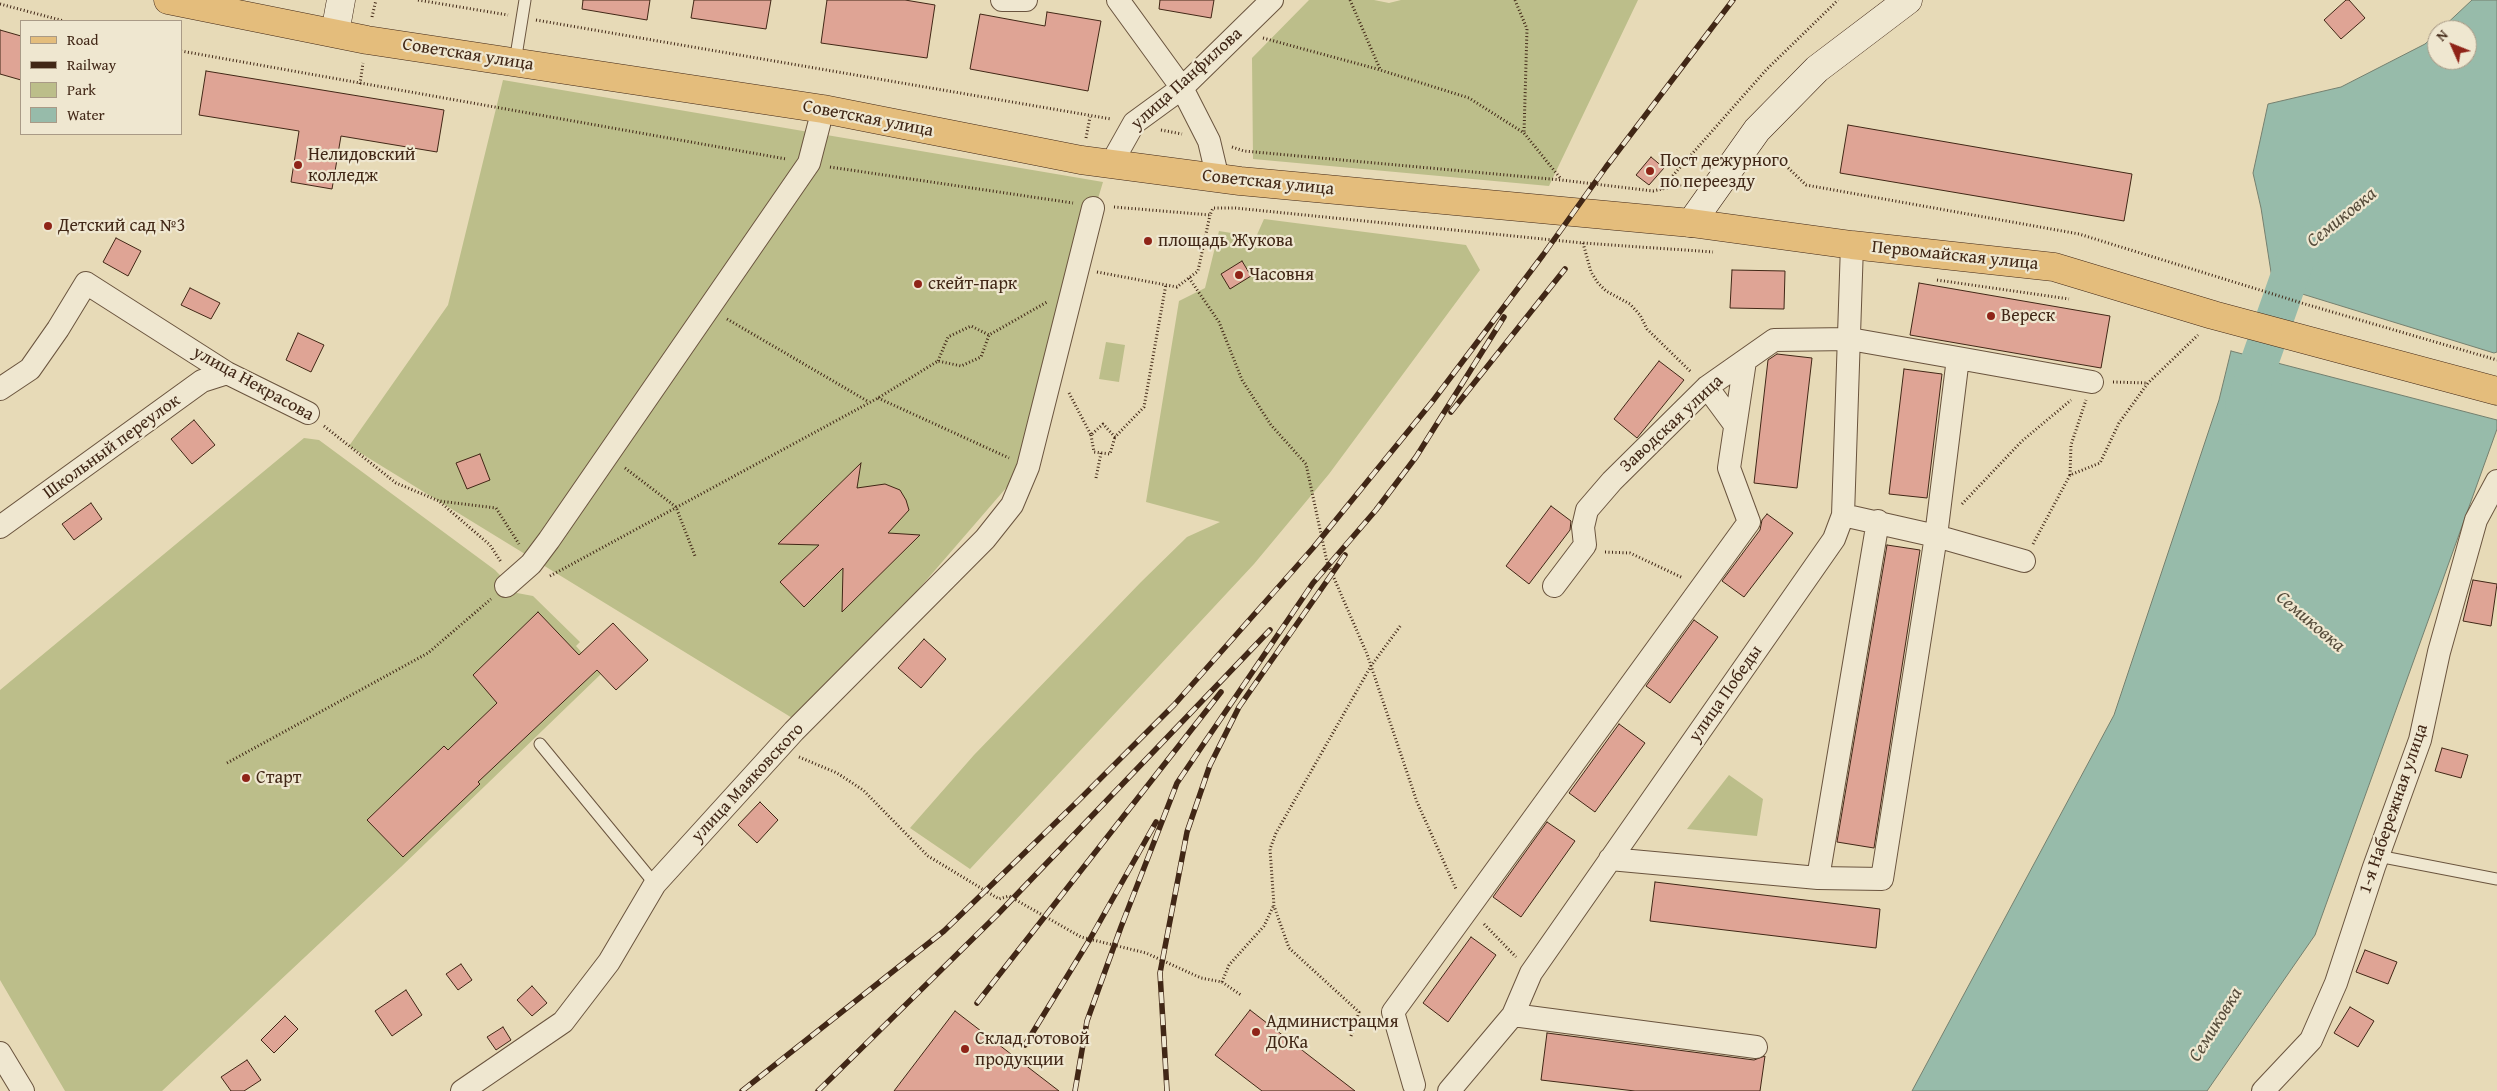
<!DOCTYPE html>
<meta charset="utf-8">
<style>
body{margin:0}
#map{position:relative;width:2497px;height:1091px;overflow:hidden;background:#e7dab7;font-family:"Gentium Book Plus",serif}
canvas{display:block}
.legend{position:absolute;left:20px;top:20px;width:162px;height:115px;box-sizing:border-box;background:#efe7d0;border:1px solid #a99a86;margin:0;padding:6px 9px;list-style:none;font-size:15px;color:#412716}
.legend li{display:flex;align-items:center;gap:10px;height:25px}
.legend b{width:25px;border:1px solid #a99a86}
.north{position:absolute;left:2427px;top:20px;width:50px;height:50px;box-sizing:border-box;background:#efe7d0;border:1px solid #a99a86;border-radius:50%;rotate:314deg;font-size:14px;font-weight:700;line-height:20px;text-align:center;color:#412716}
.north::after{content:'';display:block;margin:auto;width:18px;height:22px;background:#8f2418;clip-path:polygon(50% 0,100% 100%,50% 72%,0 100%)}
</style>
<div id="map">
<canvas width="2497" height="1091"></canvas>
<ul class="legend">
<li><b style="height:6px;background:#e4bd7c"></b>Road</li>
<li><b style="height:6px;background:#412716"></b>Railway</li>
<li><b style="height:14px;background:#bcbe8a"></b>Park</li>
<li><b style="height:14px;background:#97bbaa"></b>Water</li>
</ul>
<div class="north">N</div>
</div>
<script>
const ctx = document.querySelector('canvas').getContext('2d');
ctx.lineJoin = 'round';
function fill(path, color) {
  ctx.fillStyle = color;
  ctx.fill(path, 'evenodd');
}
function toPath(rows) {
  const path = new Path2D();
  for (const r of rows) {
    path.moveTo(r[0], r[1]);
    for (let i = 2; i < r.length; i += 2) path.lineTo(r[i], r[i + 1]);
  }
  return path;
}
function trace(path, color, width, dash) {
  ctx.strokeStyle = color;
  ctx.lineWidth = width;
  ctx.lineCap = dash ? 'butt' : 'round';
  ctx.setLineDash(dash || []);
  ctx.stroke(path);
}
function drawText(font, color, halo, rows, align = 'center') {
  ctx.font = font + ' "Gentium Book Plus",serif';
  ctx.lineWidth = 4.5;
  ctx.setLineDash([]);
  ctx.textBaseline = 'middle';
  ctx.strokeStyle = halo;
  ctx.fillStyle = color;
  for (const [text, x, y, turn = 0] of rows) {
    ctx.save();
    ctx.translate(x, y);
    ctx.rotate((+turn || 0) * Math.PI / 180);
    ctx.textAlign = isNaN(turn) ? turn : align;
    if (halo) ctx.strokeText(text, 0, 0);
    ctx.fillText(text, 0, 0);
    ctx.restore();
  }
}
fill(toPath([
 [1309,0,1374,0,1389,3,1401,0,1638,0,1549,186,1253,159,1252,58],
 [503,80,1103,182,1013,480,802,724,349,446,448,305],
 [1264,219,1466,245,1480,270,1329,474,1254,564,970,869,910,828,974,755,1141,582,1187,537,1220,522,1146,502,1179,301,1205,288,1219,231,1256,237],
 [1106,342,1125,345,1119,382,1099,379],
 [304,438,319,440,495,570,517,593,533,596,580,642,576,646,601,674,401,867,162,1091,65,1091,0,980,0,690],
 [1729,775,1763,799,1757,836,1687,829]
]), '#bcbe8a');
const water = toPath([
 [2472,0,2497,0,2497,352,2494,353,2273,285,2261,208,2253,173,2268,104,2341,87,2425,44,2437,33,2437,60,2467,60,2467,30,2440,30,2472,0],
 [2231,351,2497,420,2497,429,2315,935,2207,1091,1912,1091,2114,715,2219,400,2231,351]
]);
fill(water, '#97bbaa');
trace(water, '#75806f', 1);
trace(toPath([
 [2244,406,2297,255,2309,245]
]), '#97bbaa', 38);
const building = toPath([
 [583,0,650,0,647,20,582,9,583,0],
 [694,0,771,0,766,29,691,18,694,0],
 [827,0,905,0,935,5,927,58,821,43,827,0],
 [1160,0,1214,0,1211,18,1159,9,1160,0],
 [2346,0,2349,0,2365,18,2341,39,2324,20,2346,0],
 [1047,12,1101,21,1088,91,970,69,980,14,1045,26,1047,12],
 [0,30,21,36,21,80,0,74,0,30],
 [206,71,444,110,437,152,341,136,332,189,291,182,299,131,199,115,206,71],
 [1848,125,2132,174,2124,221,1840,173,1848,125],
 [1651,157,1664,168,1649,185,1636,175,1651,157],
 [116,238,141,251,128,276,103,262,116,238],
 [1242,261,1251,276,1230,289,1221,274,1242,261],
 [1732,270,1785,271,1784,309,1730,308,1732,270],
 [1919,283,2110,316,2101,368,1910,335,1919,283],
 [190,288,220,303,211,319,181,305,190,288],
 [298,333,324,345,311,372,286,360,298,333],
 [1777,354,1812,358,1797,488,1754,483,1768,360,1777,354],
 [1659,361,1684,380,1637,438,1614,419,1659,361],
 [1904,369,1942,374,1927,498,1889,494,1904,369],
 [194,420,215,445,192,464,171,439,194,420],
 [480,454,490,480,467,489,456,463,480,454],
 [861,463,857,488,885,484,900,490,906,500,909,510,888,533,920,535,842,612,843,568,804,607,780,582,819,545,778,544,861,463],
 [91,503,102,519,74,540,62,524,91,503],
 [1551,506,1571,521,1570,530,1529,584,1506,566,1551,506],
 [1767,514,1793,533,1744,597,1722,581,1760,530,1762,520,1767,514],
 [1887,545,1920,550,1874,848,1837,842,1887,545],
 [2473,580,2497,584,2491,626,2463,621,2473,580],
 [538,612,579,655,613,623,648,660,616,690,597,670,478,782,480,784,403,857,367,820,444,746,448,750,497,703,473,675,538,612],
 [1694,620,1718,637,1670,703,1646,686,1694,620],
 [924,639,946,659,921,688,898,668,924,639],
 [1619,724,1645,743,1595,812,1569,793,1619,724],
 [2442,748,2468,755,2461,778,2435,771,2442,748],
 [760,802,778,820,757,843,738,825,760,802],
 [1547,822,1575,841,1521,917,1493,897,1547,822],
 [1655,882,1880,909,1876,948,1650,921,1655,882],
 [1471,937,1496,955,1448,1022,1423,1003,1471,937],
 [2365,950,2397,962,2388,984,2356,972,2365,950],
 [461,964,472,980,458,990,446,974,461,964],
 [532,986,547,1003,532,1016,517,1000,532,986],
 [406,990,422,1015,392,1036,375,1011,406,990],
 [2350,1007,2374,1021,2358,1047,2334,1033,2350,1007],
 [1250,1010,1355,1091,1262,1091,1215,1055,1250,1010],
 [955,1011,1059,1091,894,1091,955,1011],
 [285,1016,298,1029,274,1053,261,1040,285,1016],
 [503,1027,511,1040,496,1050,487,1037,503,1027],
 [1547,1033,1754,1060,1765,1056,1760,1091,1635,1091,1541,1080,1547,1033],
 [247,1060,261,1080,244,1091,231,1091,221,1077,247,1060]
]);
fill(building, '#dfa495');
trace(building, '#412716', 1);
const service = toPath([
 [515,62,525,0],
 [540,744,655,884],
 [2378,856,2497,879]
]);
const minor = toPath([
 [1002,0,1026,0],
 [1118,0,1182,88,1209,141,1218,179],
 [1111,164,1134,123,1182,88,1272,0],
 [1958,358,2092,382],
 [1707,387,1735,425],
 [0,389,30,369,58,329,86,283,227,373,308,413],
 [1843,515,1936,536,2024,561],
 [0,527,202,381,227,373],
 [506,586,531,564,549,540,809,163,823,109],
 [1554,586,1585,545,1583,527,1587,510,1612,481,1707,387,1774,340,1850,339,1958,358,1936,536,1882,879,1818,878,1878,521],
 [1610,859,1818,878],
 [1513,1015,1756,1047],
 [0,1053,23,1091],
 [1414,1085,1393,1012,1749,522,1729,468,1745,361],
 [462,1091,563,1022,609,962,655,884,794,731,985,539,1012,505,1028,467,1093,208],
 [1449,1091,1513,1015,1531,973,1834,539,1843,515,1852,245],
 [2263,1091,2311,1040,2336,983,2374,867,2420,740,2439,652,2476,520,2497,481]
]);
const secondary = toPath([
 [335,33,341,0],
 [1691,223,1757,130,1817,69,1908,0]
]);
const primary = toPath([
 [168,0,367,40,823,109,1081,160,1240,181,1691,223,1852,245,2054,267,2213,315,2497,391]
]);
trace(service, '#6a543e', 13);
trace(minor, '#6a543e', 24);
trace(secondary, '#412716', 29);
trace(primary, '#412716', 29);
trace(toPath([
 [418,0,508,15],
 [1350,0,1380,69],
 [1515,0,1527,29,1524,133],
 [0,4,64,21],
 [372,17,376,0],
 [536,20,1111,119],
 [1263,38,1377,69,1469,98,1524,133,1561,179],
 [181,51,786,159],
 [360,84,363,63],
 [1161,130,1182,134],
 [1086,138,1090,117],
 [1232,147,1244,151,1561,180,1653,191,1689,183],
 [1767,158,1780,160,1806,185,2079,234,2305,304,2497,360],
 [830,167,1073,203],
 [1661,189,1766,70,1838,0],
 [1114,207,1210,215,1213,208,1235,208,1583,243,1713,252],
 [1583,243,1591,272,1598,283,1606,291,1630,304,1640,315,1647,329,1691,372],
 [1097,272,1177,287,1198,271,1210,215],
 [1189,278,1219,322,1242,380,1271,425,1306,464,1327,562,1367,654,1417,802,1456,889],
 [1937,280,2069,299],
 [727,319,869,402],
 [938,361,948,337,971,326,989,335],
 [2113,382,2147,383],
 [1069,393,1091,435,1103,424,1115,437,1144,407,1166,284],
 [878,398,1009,458],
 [324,426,396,483,439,501,496,508,519,544],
 [1091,435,1094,452,1110,454,1115,437],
 [625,468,676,507,695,556],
 [2070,475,2071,445,2086,400],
 [1096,478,1101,453],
 [440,502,490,545,501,562],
 [1962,504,2022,441,2071,400],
 [2033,544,2070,475,2100,463,2119,423,2148,383,2198,335],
 [1605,552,1630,553,1683,578],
 [550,576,878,398,938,361,961,366,981,357,989,335,1047,302],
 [799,757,837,773,863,790,928,856,999,899,1009,896,1081,937,1146,953,1201,978,1222,982,1241,995],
 [227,763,428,653,491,599],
 [1484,924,1516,957],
 [1222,982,1229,965,1264,926,1273,907],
 [1351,1036,1359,1012,1289,948,1274,906,1270,849,1276,833,1371,666,1401,625]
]), '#412716', 3, [1, 2.5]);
trace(service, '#efe7d0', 11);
trace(minor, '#efe7d0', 22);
trace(secondary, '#efe7d0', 28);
trace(primary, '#e4bd7c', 28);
const rail = toPath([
 [1451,412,1565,269],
 [977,1003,1221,692],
 [1025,1045,1090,939,1156,822],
 [742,1091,944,931,1078,801,1174,705,1313,548,1432,402,1543,255,1606,167,1733,0],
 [818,1091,998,914,1270,630],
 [1075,1091,1087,1021,1121,927,1177,783,1313,583,1376,510,1416,457,1504,317],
 [1167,1091,1160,973,1187,832,1210,765,1239,707,1345,555]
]);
trace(rail, '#412716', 5.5);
trace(rail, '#efe7d0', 4, [11]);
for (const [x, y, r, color] of [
 [298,165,5,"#8f2418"],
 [1650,171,5,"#8f2418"],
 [48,226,5,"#8f2418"],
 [1148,241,5,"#8f2418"],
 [1239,275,5,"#8f2418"],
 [918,284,5,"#8f2418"],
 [1991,316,5,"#8f2418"],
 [246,778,5,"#8f2418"],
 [1256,1032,5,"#8f2418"],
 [965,1049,5,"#8f2418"]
]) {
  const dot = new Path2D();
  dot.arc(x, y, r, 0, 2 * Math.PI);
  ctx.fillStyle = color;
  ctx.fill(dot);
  trace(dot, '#efe7d0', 2);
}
drawText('18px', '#412716', '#efe7d0', [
 ["Советская улица",468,55,9],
 ["улица Панфилова",1187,79,-42],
 ["Советская улица",868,119,11],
 ["Советская улица",1268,183,6],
 ["Первомайская улица",1955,256,6],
 ["улица Некрасова",253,384,29],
 ["Заводская улица",1672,424,-43],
 ["Школьный переулок",112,447,-36],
 ["улица Победы",1726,694,-55],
 ["улица Маяковского",748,783,-47],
 ["1-я Набережная улица",2394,809,-71]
]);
drawText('18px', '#412716', '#efe7d0', [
 ["Нелидовский",308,155],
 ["колледж",308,176],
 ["Пост дежурного",1660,161],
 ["по переезду",1660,182],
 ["Детский сад №3",58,226],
 ["площадь Жукова",1158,241],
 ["Часовня",1249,275],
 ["скейт-парк",928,284],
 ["Вереск",2001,316],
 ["Старт",256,778],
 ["Администрацмя",1266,1022],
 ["ДОКа",1266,1043],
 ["Склад готовой",975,1039],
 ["продукции",975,1060]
], 'left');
drawText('italic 19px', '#564c3b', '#efe7d0', [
 ["Семиковка",2342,218,-39],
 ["Семиковка",2310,622,40],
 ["Семиковка",2216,1025,-58]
]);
</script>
